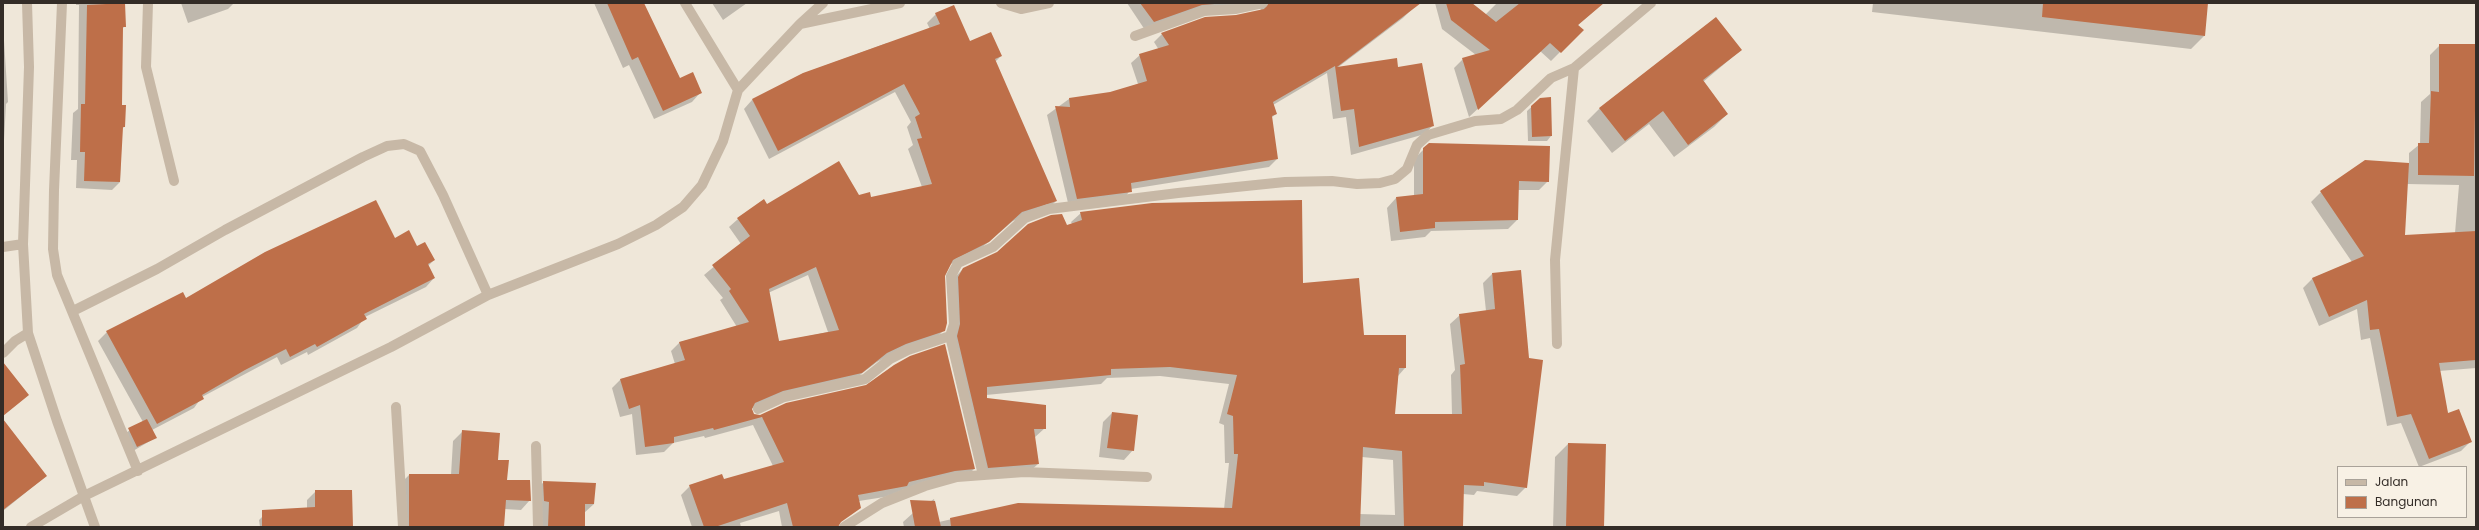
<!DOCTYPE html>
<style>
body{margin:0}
#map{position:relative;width:2479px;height:530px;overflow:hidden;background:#efe7d9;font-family:Poppins,sans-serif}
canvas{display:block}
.frame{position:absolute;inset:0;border:4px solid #332c27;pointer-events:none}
.legend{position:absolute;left:2337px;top:466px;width:130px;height:52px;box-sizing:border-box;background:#f8f1e5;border:1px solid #a9a299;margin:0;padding:5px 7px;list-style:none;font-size:12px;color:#332c27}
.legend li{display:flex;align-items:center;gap:8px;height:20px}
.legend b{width:20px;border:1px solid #a9a299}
</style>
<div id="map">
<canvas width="2479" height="530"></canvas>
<div class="frame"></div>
<ul class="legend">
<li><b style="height:5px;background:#c7b8a6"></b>Jalan</li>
<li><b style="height:11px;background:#be6f49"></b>Bangunan</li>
</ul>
</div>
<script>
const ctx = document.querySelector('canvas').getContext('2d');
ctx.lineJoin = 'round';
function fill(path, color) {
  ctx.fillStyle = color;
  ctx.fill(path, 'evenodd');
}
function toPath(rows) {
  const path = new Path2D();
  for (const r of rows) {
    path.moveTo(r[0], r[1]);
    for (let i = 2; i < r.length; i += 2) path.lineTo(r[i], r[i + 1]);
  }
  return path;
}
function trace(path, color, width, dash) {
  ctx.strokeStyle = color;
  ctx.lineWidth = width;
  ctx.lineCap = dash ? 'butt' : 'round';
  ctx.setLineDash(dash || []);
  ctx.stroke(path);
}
fill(toPath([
 [76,3,120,3,125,26,122,29,121,106,124,127,122,129,120,182,112,190,76,188,77,160,71,160,73,113,78,109,79,5,76,5],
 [181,3,234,3,228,9,188,23],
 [594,3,643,3,680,79,700,93,692,102,654,119,629,65,623,68],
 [712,3,747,3,723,20],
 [1127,3,1410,3,1411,10,1403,18,1337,68,1397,68,1433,125,1425,134,1351,155,1346,117,1333,119,1327,73,1273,105,1276,114,1271,118,1277,159,1269,167,1131,189,1123,200,1069,207,1047,115,1069,99,1110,93,1138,84,1131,63,1140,55,1159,50,1154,42,1162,34,1206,18,1236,16,1261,11,1260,6,1253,4,1145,30],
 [1435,3,1470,3,1485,15,1497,3,1601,5,1578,25,1582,30,1551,61,1540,51,1469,117,1454,68,1463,59,1476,55,1442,29],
 [1873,3,2207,3,2204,36,2191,49,1872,12],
 [936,14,969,42,1001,56,995,62,1056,201,1047,210,1013,221,979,250,949,265,944,276,944,330,935,339,896,352,877,362,852,381,773,399,751,409,753,415,974,469,965,478,946,479,902,490,897,495,859,501,819,527,782,527,779,511,740,523,741,527,692,527,681,495,690,486,723,480,773,466,753,425,705,438,704,436,673,443,664,452,636,455,632,414,620,417,612,388,621,379,675,364,671,351,680,342,737,327,720,300,723,298,704,275,741,244,729,227,738,219,767,205,859,196,871,198,922,187,908,149,913,145,907,127,911,122,895,92,769,159,744,109,752,100,802,74,887,43,887,44,930,29,927,23],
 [808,275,828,332,779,342,768,293],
 [3,25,8,102,6,104,3,159],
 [2440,45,2476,45,2476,368,2439,371,2448,414,2471,441,2461,451,2419,467,2401,423,2387,426,2370,338,2361,340,2357,309,2319,326,2303,288,2313,278,2352,262,2311,202,2321,192,2409,164,2409,153,2420,144,2421,102,2430,94,2430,55],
 [2407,184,2459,185,2455,233,2403,236],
 [1741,50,1703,82,1727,114,1714,127,1674,157,1649,124,1612,153,1587,121,1600,108],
 [1540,99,1551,136,1547,141,1528,141,1527,111],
 [1424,149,1548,181,1539,190,1518,190,1517,220,1508,229,1431,231,1425,237,1391,241,1387,208,1396,198,1414,196,1414,159],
 [1081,213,1302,284,1363,336,1405,368,1398,376,1394,415,1452,415,1451,375,1455,370,1450,324,1460,315,1486,311,1483,283,1492,274,1526,487,1517,496,1477,491,1474,495,1463,494,1462,527,904,527,903,522,913,513,934,499,939,522,1018,504,1224,509,1229,463,1225,463,1224,425,1219,423,1229,384,1160,376,1107,378,1101,384,986,395,986,399,1045,428,1034,438,1038,464,1028,473,979,477,948,346,954,278,963,269,1072,224,1071,222],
 [1362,457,1393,460,1395,515,1359,514],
 [394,239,417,247,434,260,428,266,434,278,426,287,365,317,357,328,308,355,307,352,281,365,277,357,202,397,194,408,152,430,155,438,133,451,124,434,143,422,98,341,107,332,186,299],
 [1112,413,1133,450,1124,460,1099,457,1103,422],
 [3,421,46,476,3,511],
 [462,432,497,461,506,480,530,500,521,510,504,509,503,527,400,527,400,484,409,475,451,475,453,441],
 [1568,444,1603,527,1553,527,1555,457],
 [544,482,594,504,584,513,584,527,540,527,534,491],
 [316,491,352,527,260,527,259,520,268,511,307,508,307,500]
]), '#0003');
fill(toPath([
 [125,3,126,27,123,27,122,105,126,105,125,127,123,127,120,182,84,181,85,152,80,152,81,104,85,104,87,5],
 [607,3,644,3,680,78,693,72,702,93,663,111,638,57,632,60],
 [1140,3,1227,3,1202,5,1154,22],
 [1269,3,1421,3,1337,67,1397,58,1398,67,1422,63,1434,126,1359,147,1354,109,1341,111,1335,66,1273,102,1277,114,1272,116,1278,159,1131,183,1132,192,1077,199,1055,106,1070,107,1069,98,1110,92,1147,81,1139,54,1169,45,1161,33,1205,17,1236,15,1264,9],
 [1446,3,1472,3,1496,22,1520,3,1604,3,1578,25,1584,30,1561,53,1550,43,1478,110,1462,58,1490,50,1451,20],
 [2043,3,2208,3,2205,36,2042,17],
 [954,5,970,41,991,32,1002,56,995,59,1057,201,1022,212,989,242,953,260,945,276,947,323,945,331,906,344,887,353,862,373,783,391,755,403,752,409,754,414,760,415,786,403,866,385,894,365,910,356,945,344,975,469,955,471,909,482,907,486,858,495,861,508,841,522,838,527,793,527,787,503,715,527,704,527,689,485,722,474,724,479,784,462,762,417,714,430,713,428,674,437,674,443,645,447,640,405,629,409,620,379,685,360,679,342,749,322,729,291,731,289,712,265,750,236,737,218,764,199,767,204,839,161,859,195,870,192,871,197,932,184,917,139,922,138,915,117,920,114,904,84,778,151,752,99,803,73,940,24,935,13],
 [816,267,839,330,779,341,769,289],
 [1716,17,1742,50,1703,80,1728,114,1688,145,1663,111,1625,141,1599,108],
 [2439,44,2476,44,2474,176,2418,175,2418,143,2429,143,2431,91,2439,92],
 [1551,97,1552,136,1532,137,1531,106,1540,98],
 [1429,143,1550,146,1549,182,1519,181,1518,220,1435,222,1435,228,1400,232,1396,197,1423,194,1423,148],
 [2365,160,2409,163,2405,235,2476,231,2476,360,2439,363,2448,413,2459,409,2472,442,2429,459,2411,414,2397,417,2379,329,2370,330,2367,300,2329,317,2312,278,2364,256,2320,191],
 [376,200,395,238,409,230,417,246,425,242,435,260,428,264,435,278,364,314,367,319,317,347,315,344,290,357,286,349,245,370,202,395,204,399,157,424,106,331,183,292,186,298,265,252],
 [1302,200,1303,283,1359,278,1364,335,1406,335,1406,368,1399,368,1395,414,1462,414,1460,365,1465,364,1459,314,1495,309,1492,273,1521,270,1529,358,1543,360,1527,488,1484,482,1484,486,1464,485,1463,527,1404,527,1402,451,1363,447,1360,527,951,527,950,518,1018,503,1232,508,1238,454,1234,454,1233,416,1227,414,1237,375,1170,367,1111,369,1111,375,987,387,987,398,1046,405,1046,429,1034,429,1039,464,988,468,957,336,960,324,958,277,963,268,997,252,1028,224,1051,215,1062,214,1067,225,1082,220,1080,212,1152,203],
 [3,362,29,395,3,416],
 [1112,412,1138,415,1134,451,1107,448],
 [3,419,47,476,3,510],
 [147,419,157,438,137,447,128,428],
 [462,430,500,433,498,460,509,460,507,480,530,480,531,501,506,500,504,527,409,527,409,474,459,474],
 [1568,443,1606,444,1604,527,1566,527],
 [543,481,596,483,594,504,585,504,585,527,548,527,549,502,544,501],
 [315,490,352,490,353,527,262,527,262,510,315,507],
 [910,500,935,501,941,527,915,527]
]), '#be6f49');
trace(toPath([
 [27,3,29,67,23,244,28,333,57,421,95,527],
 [62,3,54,190,53,249,57,275,138,471],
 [148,3,146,67,174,181],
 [685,3,738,90],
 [1001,3,1021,9,1049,3],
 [800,24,900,3],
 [1135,36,1204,11,1235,9,1263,3],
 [3,247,23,244],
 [73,311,157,269,225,230,363,157,387,146,404,144,420,151,443,195,488,295],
 [950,336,983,475],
 [1557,344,1555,260,1574,68,1651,3],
 [3,353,15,341,28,333],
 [396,407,403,527],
 [758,409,784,397,865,379,890,359,908,350,950,336,954,324,951,276,958,263,993,247,1025,218,1049,209,1178,193,1285,182,1332,181,1357,184,1380,183,1395,179,1407,169,1417,145,1428,135,1475,121,1501,119,1517,110,1551,78,1574,68],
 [536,446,538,527],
 [31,527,84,496,391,347,488,295,618,244,656,225,683,207,702,185,723,141,738,90,800,24,823,3],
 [844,527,882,503,925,486,957,477,1024,472,1147,477]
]), '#c7b8a6', 10);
</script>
